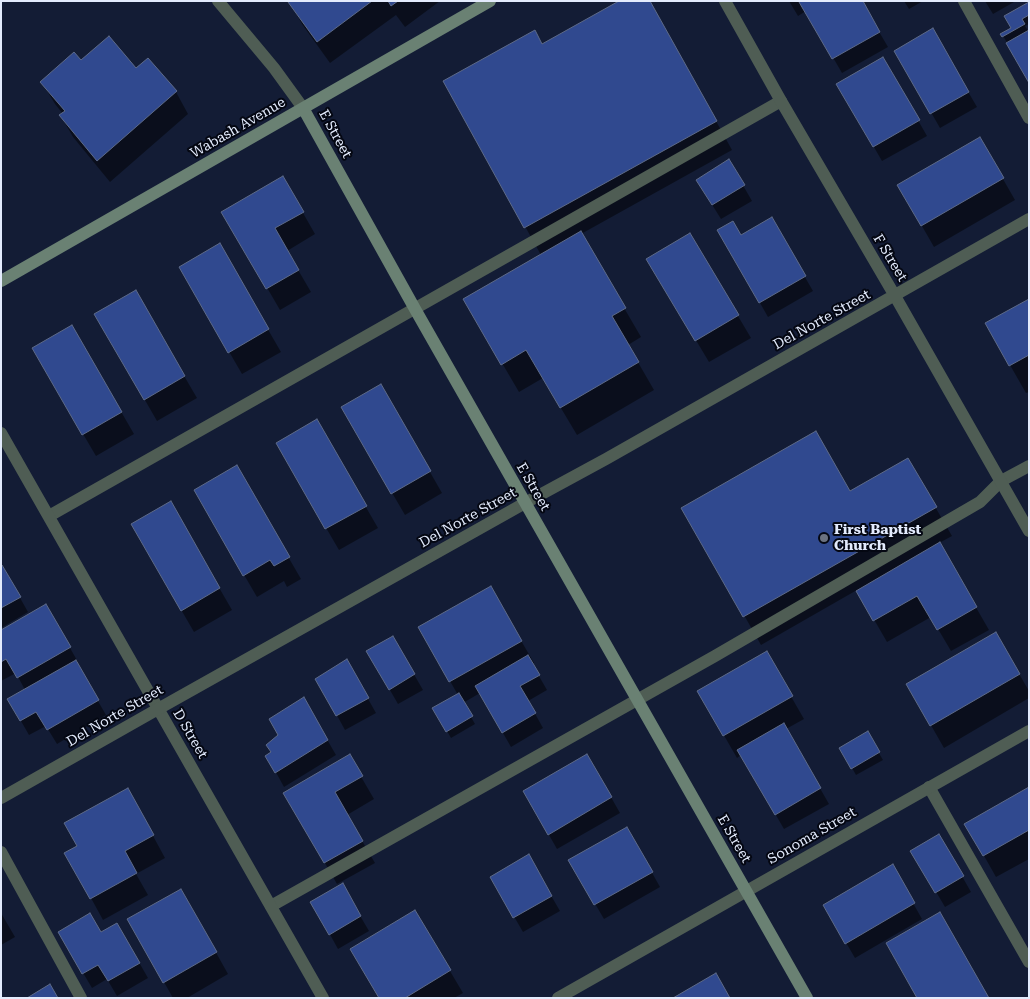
<!DOCTYPE html>
<style>
body{margin:0}
#map{position:relative;width:1030px;height:999px;overflow:hidden;background:#131c35;font-family:"Roboto Serif",serif}
canvas{display:block}
.frame{position:absolute;inset:0;border:2px solid #e3ebfd;pointer-events:none}
</style>
<div id="map">
<canvas width="1030" height="999"></canvas>
<div class="frame"></div>
</div>
<script>
const ctx = document.querySelector('canvas').getContext('2d');
ctx.lineJoin = 'round';
function fill(path, color) {
  ctx.fillStyle = color;
  ctx.fill(path, 'evenodd');
}
function toPath(rows) {
  const path = new Path2D();
  for (const r of rows) {
    path.moveTo(r[0], r[1]);
    for (let i = 2; i < r.length; i += 2) path.lineTo(r[i], r[i + 1]);
  }
  return path;
}
function trace(path, color, width, dash) {
  ctx.strokeStyle = color;
  ctx.lineWidth = width;
  ctx.lineCap = dash ? 'butt' : 'round';
  ctx.setLineDash(dash || []);
  ctx.stroke(path);
}
function drawText(font, color, halo, rows, align = 'center') {
  ctx.font = font + ' "Roboto Serif",serif';
  ctx.lineWidth = 4;
  ctx.setLineDash([]);
  ctx.textBaseline = 'middle';
  ctx.strokeStyle = halo;
  ctx.fillStyle = color;
  for (const [text, x, y, turn = 0] of rows) {
    ctx.save();
    ctx.translate(x, y);
    ctx.rotate((+turn || 0) * Math.PI / 180);
    ctx.textAlign = isNaN(turn) ? turn : align;
    if (halo) ctx.strokeText(text, 0, 0);
    ctx.fillText(text, 0, 0);
    ctx.restore();
  }
}
fill(toPath([
 [291,1,440,1,405,27,396,15,330,63,302,24,290,2],
 [789,1,861,1,888,47,842,73,806,11,798,16],
 [904,1,923,1,909,9],
 [985,1,1014,1,1014,2,993,14],
 [1029,4,1029,24,1025,26,1028,31,1029,80,1002,34,1013,28],
 [659,18,732,150,581,234,641,337,628,345,654,390,577,435,543,378,519,392,465,300,541,255,444,81,542,45],
 [932,30,977,107,940,128,896,51],
 [883,59,927,136,882,161,838,85],
 [81,62,136,70,176,92,188,114,110,182,73,137,61,116,63,114,55,104,42,82],
 [980,139,1015,200,934,247,899,186],
 [729,161,752,201,721,219,706,195],
 [283,178,315,234,287,251,311,292,280,310,223,212],
 [771,219,813,291,768,317,719,231,740,236],
 [690,235,751,338,709,362,648,260],
 [219,245,281,352,242,374,180,267],
 [135,292,197,398,157,421,96,315],
 [1029,301,1029,392,1026,393,1010,365],
 [72,327,134,434,96,456,33,349],
 [380,385,442,493,405,515,342,407],
 [316,421,378,528,339,550,277,444],
 [908,460,952,536,939,543,989,630,951,651,931,617,887,642,857,590,761,645,683,508,850,493],
 [236,467,301,579,287,587,284,581,257,597,195,491],
 [170,503,232,610,194,632,132,525],
 [2,566,28,612,1,628,1,567],
 [490,587,534,663,532,664,547,690,528,701,543,728,511,747,480,693,463,703,475,724,451,738,434,708,458,695,419,627],
 [46,606,78,662,76,663,106,715,57,744,46,726,29,735,9,700,25,690,16,673,1,681,1,631],
 [996,634,1029,691,1029,698,944,748,908,685],
 [393,638,423,690,398,704,368,652],
 [766,653,804,719,786,729,829,804,784,829,741,755,737,758,699,692],
 [346,660,376,713,345,730,317,679],
 [303,698,336,755,284,787,267,756,272,753,279,736],
 [867,733,883,760,856,775,841,748],
 [587,755,620,813,557,849,524,791],
 [349,756,374,799,347,815,375,863,337,884,285,793],
 [1029,788,1029,859,996,877,966,824],
 [140,812,165,858,136,874,148,895,103,920,91,898],
 [627,828,660,887,604,919,570,861],
 [939,836,971,892,945,907,912,851],
 [528,856,560,911,523,932,491,877],
 [892,866,922,919,855,958,824,905],
 [342,885,369,931,338,949,312,902],
 [181,890,228,974,187,998,173,998,129,920],
 [415,912,463,993,454,998,380,998],
 [1,913,15,937,1,945],
 [117,924,148,978,117,996,107,979,92,988,59,932,101,934]
]), '#0007');
const building = toPath([
 [289,1,372,1,317,42,288,2,289,1],
 [388,1,398,1,391,6,388,1],
 [619,1,650,1,717,121,524,228,443,81,535,30,542,44,619,1],
 [801,1,863,1,880,32,832,59,799,2,801,1],
 [1029,2,1029,15,1022,19,1025,24,1002,37,1000,34,1011,28,1004,16,1029,2],
 [933,28,969,92,930,114,894,51,933,28],
 [1029,30,1029,83,1006,43,1029,30],
 [109,36,136,68,148,58,177,91,97,161,59,115,65,111,40,82,74,52,81,60,109,36],
 [883,57,920,120,873,147,836,84,883,57],
 [980,137,1004,178,921,226,897,185,980,137],
 [729,159,745,185,712,205,696,180,729,159],
 [283,176,304,212,275,228,299,270,266,289,221,212,283,176],
 [772,217,806,276,759,303,717,230,733,221,741,235,772,217],
 [581,231,626,308,612,316,639,362,560,408,526,350,501,365,463,299,581,231],
 [690,233,739,315,695,341,646,259,690,233],
 [220,243,269,329,228,353,179,267,220,243],
 [136,290,185,376,144,400,94,314,136,290],
 [1029,299,1029,355,1009,366,985,323,1029,299],
 [72,325,122,412,82,435,32,348,72,325],
 [381,384,431,471,391,494,341,407,381,384],
 [317,419,367,506,325,529,276,443,317,419],
 [816,431,850,491,908,458,937,507,743,617,681,508,816,431],
 [237,465,290,557,274,566,270,560,243,576,194,490,237,465],
 [171,501,220,588,181,611,131,524,171,501],
 [940,542,977,607,937,630,917,596,873,621,856,591,940,542],
 [1,565,2,565,21,597,1,608,1,565],
 [491,586,522,641,449,682,418,627,491,586],
 [46,604,71,647,17,678,6,659,1,662,1,630,46,604],
 [996,632,1020,674,930,726,906,684,996,632],
 [393,636,415,674,389,690,366,651,393,636],
 [767,651,793,696,723,736,697,691,767,651],
 [528,655,540,675,520,686,536,713,502,733,475,686,528,655],
 [347,659,369,698,336,716,315,679,347,659],
 [76,660,99,700,47,730,36,712,20,721,7,699,76,660],
 [459,693,473,716,446,732,432,708,459,693],
 [304,697,328,740,275,773,265,756,271,752,266,745,278,735,269,719,304,697],
 [784,723,821,788,775,815,737,750,784,723],
 [868,731,880,752,851,769,839,748,868,731],
 [350,754,363,776,335,792,363,841,324,863,283,793,350,754],
 [587,754,612,797,548,835,523,791,587,754],
 [1029,787,1029,830,983,856,964,824,1029,787],
 [128,788,154,835,125,851,137,873,90,899,64,853,77,846,64,823,128,788],
 [627,827,653,872,594,905,568,860,627,827],
 [939,834,964,876,935,893,910,851,939,834],
 [529,854,552,896,513,918,490,877,529,854],
 [893,864,915,903,845,944,823,905,893,864],
 [343,883,361,916,329,935,310,902,343,883],
 [181,889,217,952,163,983,127,919,181,889],
 [415,910,451,970,405,998,379,998,350,949,415,910],
 [940,912,989,998,917,998,886,943,940,912],
 [90,913,101,932,117,923,140,963,108,981,98,965,82,974,58,932,90,913],
 [716,973,730,998,673,998,716,973],
 [50,984,58,998,27,998,50,984]
]);
fill(building, '#30498f');
trace(building, '#5d6a88', 1);
trace(toPath([
 [964,1,1029,118],
 [49,516,781,101],
 [929,787,1029,962],
 [1,852,81,998],
 [271,906,715,656,980,502,1001,481,1029,466]
]), '#4f5d54', 12);
trace(toPath([
 [1,433,323,998],
 [558,998,1029,731]
]), '#4f5d54', 12);
trace(toPath([
 [218,1,274,68,303,108],
 [725,1,781,101,895,296,1029,531],
 [1,798,158,709,525,503,606,459,1029,219]
]), '#4f5d54', 12);
trace(toPath([
 [303,108,415,309,807,998],
 [1,281,490,1]
]), '#6a8173', 12);
for (const [x, y, r, color] of [
 [824,538,5,"#6b7280"]
]) {
  const dot = new Path2D();
  dot.arc(x, y, r, 0, 2 * Math.PI);
  ctx.fillStyle = color;
  ctx.fill(dot);
  trace(dot, '#040712', 2);
}
drawText('14px', '#e3ebfd', '#040712', [
 ["Wabash Avenue",238,128,-30],
 ["E Street",335,134,61],
 ["F Street",890,258,59],
 ["Del Norte Street",822,320,-29],
 ["E Street",533,487,60],
 ["Del Norte Street",468,518,-29],
 ["Del Norte Street",115,716,-30],
 ["D Street",190,734,60],
 ["Sonoma Street",812,836,-30],
 ["E Street",734,839,60]
]);
drawText('bold 14px', '#e3ebfd', '#040712', [
 ["First Baptist",834,530],
 ["Church",834,546]
], 'left');
</script>
